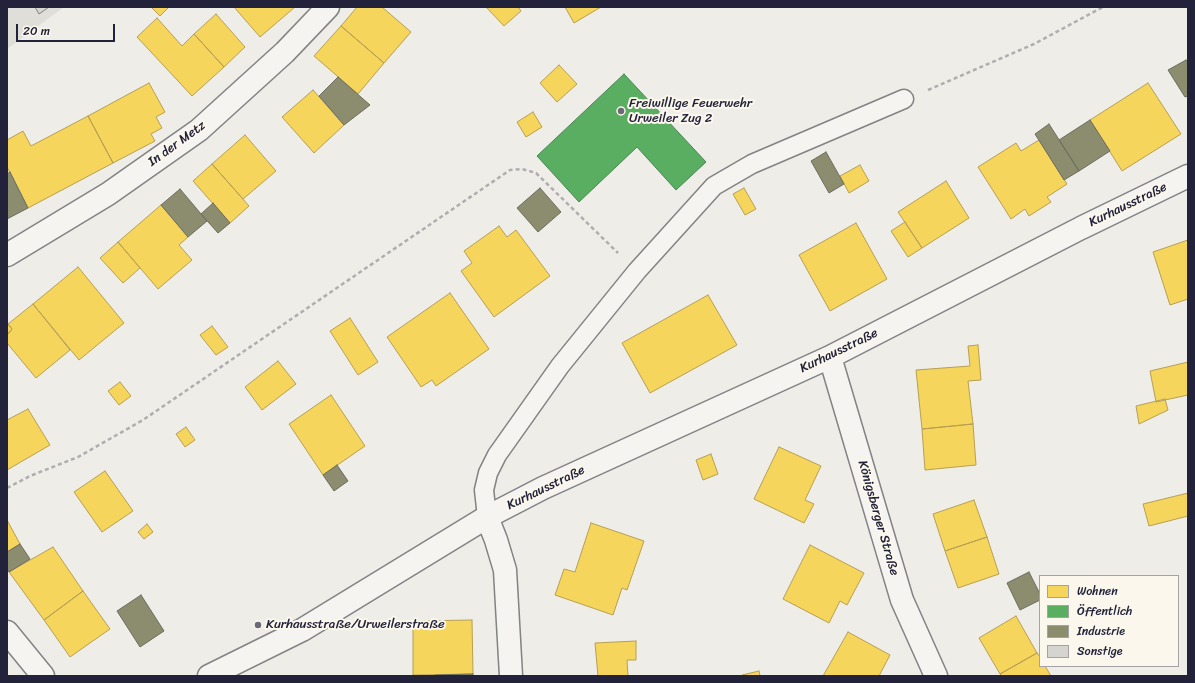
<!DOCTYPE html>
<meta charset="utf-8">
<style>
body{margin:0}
#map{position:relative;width:1195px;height:683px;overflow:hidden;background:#efede8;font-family:Sriracha,sans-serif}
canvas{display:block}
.frame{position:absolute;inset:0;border:8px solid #22223b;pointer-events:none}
.legend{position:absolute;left:1039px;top:575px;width:140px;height:92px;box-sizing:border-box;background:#fbf7ec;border:1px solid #a4a2a5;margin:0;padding:5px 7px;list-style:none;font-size:12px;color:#22223b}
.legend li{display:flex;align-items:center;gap:8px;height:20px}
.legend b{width:20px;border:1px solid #a4a2a5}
.scale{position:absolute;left:16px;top:24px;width:99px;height:18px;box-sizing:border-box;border:2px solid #22223b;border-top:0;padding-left:5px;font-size:12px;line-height:14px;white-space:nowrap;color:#22223b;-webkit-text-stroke:3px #fbf7ec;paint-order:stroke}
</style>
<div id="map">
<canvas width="1195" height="683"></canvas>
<div class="frame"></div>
<ul class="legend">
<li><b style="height:11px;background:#f6d55c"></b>Wohnen</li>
<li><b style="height:11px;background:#5aae61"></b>Öffentlich</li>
<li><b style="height:11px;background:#8c8c6e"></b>Industrie</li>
<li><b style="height:11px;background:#d6d4d1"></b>Sonstige</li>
</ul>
<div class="scale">20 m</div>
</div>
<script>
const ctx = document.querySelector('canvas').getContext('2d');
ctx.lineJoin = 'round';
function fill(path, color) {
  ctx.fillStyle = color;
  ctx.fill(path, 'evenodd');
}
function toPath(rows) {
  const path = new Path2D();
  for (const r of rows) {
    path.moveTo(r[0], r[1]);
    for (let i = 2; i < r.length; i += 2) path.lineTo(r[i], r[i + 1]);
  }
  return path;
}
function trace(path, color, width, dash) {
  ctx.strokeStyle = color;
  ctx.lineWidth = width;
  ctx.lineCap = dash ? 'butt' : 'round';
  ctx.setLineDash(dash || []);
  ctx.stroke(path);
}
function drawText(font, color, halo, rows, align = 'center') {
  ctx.font = font + ' Sriracha,sans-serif';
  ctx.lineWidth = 4;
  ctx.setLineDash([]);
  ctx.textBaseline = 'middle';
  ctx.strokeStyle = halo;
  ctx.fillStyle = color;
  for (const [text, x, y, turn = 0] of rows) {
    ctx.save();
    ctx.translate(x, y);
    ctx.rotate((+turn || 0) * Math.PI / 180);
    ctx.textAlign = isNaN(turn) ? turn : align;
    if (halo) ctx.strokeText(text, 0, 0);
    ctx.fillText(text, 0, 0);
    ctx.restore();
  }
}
fill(toPath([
 [7,7,64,7,7,49]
]), '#e0ded9');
const homes = toPath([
 [151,7,169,7,160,16,151,7],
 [234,7,295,7,260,37,234,7],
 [357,7,382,7,411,32,384,63,341,26,357,7],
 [486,7,518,7,521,11,504,26,486,7],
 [565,7,601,7,574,23,565,7],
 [216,14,245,47,224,67,194,34,216,14],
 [157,18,182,46,194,34,224,67,192,96,137,37,157,18],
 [341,26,384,63,358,94,314,56,341,26],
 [559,65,577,84,557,102,540,83,559,65],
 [149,83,165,112,156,117,162,128,151,134,155,141,113,163,88,116,149,83],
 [1148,83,1181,134,1122,171,1090,120,1148,83],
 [313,90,344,125,314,153,282,117,313,90],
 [533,112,542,127,526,137,517,122,533,112],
 [88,116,113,163,28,208,7,167,7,140,23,131,31,146,88,116],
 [245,135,276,171,243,199,212,164,245,135],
 [1039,140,1067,184,1047,197,1051,202,1029,216,1025,209,1011,219,978,167,1016,143,1021,151,1039,140],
 [212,164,249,206,230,223,193,181,212,164],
 [860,165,869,181,849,193,840,176,860,165],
 [946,181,969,218,922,248,898,212,946,181],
 [744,188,756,209,745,215,733,194,744,188],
 [161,205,188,237,179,245,192,260,158,289,118,242,161,205],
 [905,222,922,248,908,257,891,231,905,222],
 [856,223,887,279,830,311,799,255,856,223],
 [499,226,507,237,516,230,550,276,494,317,461,271,472,263,464,251,499,226],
 [1188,240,1188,299,1170,305,1153,252,1188,240],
 [118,242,140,268,123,283,100,258,118,242],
 [78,267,124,323,79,360,33,304,78,267],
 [450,293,489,349,436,386,432,380,421,387,387,337,450,293],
 [708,295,737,345,650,393,622,343,708,295],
 [33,304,70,350,36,378,7,343,7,335,12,329,8,324,33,304],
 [350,318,378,362,358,375,330,331,350,318],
 [7,323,12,329,7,335,7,323],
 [212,326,228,347,216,355,200,335,212,326],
 [978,345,981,380,968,381,973,424,922,429,916,370,970,366,968,346,978,345],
 [278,361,296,384,262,410,245,387,278,361],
 [1188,362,1188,395,1156,402,1150,371,1188,362],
 [120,382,131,396,119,405,108,391,120,382],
 [331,395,365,446,323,475,289,424,331,395],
 [1165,399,1168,410,1139,424,1136,406,1165,399],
 [28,409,50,445,7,470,7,420,28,409],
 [973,424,976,465,925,470,922,429,973,424],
 [186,427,195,440,185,447,176,434,186,427],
 [779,447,821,466,805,500,814,504,804,523,754,499,779,447],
 [711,454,718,474,703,480,696,460,711,454],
 [105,471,133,511,102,532,74,492,105,471],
 [1188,493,1188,516,1149,526,1143,504,1188,493],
 [974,500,987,537,945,551,933,514,974,500],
 [7,520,20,544,7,552,7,520],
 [591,523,644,541,627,590,622,588,613,615,555,595,564,569,575,572,591,523],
 [147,524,153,532,144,539,138,532,147,524],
 [987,537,999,574,958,588,945,551,987,537],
 [810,545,864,573,847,605,840,601,829,623,783,599,810,545],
 [53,547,83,591,44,620,9,572,53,547],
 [83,591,110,629,70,657,44,620,83,591],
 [1016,616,1037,653,1000,674,979,638,1016,616],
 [472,620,473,674,413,675,413,621,472,620],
 [848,632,890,655,879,676,823,676,848,632],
 [636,641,636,660,627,660,628,676,598,676,595,643,636,641],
 [1037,653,1040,657,1040,666,1045,666,1051,676,1002,676,1000,674,1037,653],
 [759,671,760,676,742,676,742,675,759,671]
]);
fill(homes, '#f6d55c');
trace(homes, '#b69f52', 1);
const public = toPath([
 [624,74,706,162,676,190,637,147,579,202,537,156,624,74]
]);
fill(public, '#5aae61');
trace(public, '#498456', 1);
const industry = toPath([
 [1186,60,1188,63,1188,96,1185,97,1168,70,1186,60],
 [338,77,370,105,344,125,319,96,338,77],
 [1090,120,1110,151,1079,171,1059,140,1090,120],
 [1049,124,1079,171,1064,180,1035,134,1049,124],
 [826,152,844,184,829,193,811,161,826,152],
 [10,172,28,208,7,219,7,174,10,172],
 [540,188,561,212,538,232,517,208,540,188],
 [180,189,207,221,188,237,161,205,180,189],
 [213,203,230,223,218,233,201,214,213,203],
 [337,465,348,481,334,491,323,475,337,465],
 [20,544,30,559,9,572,7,568,7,552,20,544],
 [1029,572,1040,594,1040,600,1020,610,1007,583,1029,572],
 [141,595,164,631,140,647,117,611,141,595],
 [473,674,473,676,435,676,435,675,473,674]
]);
fill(industry, '#8c8c6e');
trace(industry, '#6c6c5f', 1);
const building = toPath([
 [35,7,49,7,39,14,35,7]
]);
fill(building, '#d6d4d1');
trace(building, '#838284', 1);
const service = toPath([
 [487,517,484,490,488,473,497,455,560,366,637,271,714,186,752,164,904,99]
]);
const minor = toPath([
 [7,255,108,194,199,130,285,52,328,7],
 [830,357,902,600,936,676],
 [487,517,496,540,505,570,511,676],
 [209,676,302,630,487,517,543,488,830,357,1081,228,1188,176]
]);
const secondary = toPath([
 [7,632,43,676]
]);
trace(service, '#838284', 21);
trace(minor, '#838284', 25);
trace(secondary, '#838284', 25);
trace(toPath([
 [928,90,1034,44,1103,7],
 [7,488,30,476,78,457,143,420,510,170,522,169,536,173,618,253]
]), '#afaeae', 2.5, [4, 3]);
trace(service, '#f5f4f0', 18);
trace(minor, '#f5f4f0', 22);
trace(secondary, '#f5f4f0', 22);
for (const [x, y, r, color] of [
 [621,111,4,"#6a6978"],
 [258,625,4,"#6a6978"]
]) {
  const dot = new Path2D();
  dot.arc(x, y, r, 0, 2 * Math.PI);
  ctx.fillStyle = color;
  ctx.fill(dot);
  trace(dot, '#fbf7ec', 1.5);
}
drawText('13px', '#22223b', '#fbf7ec', [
 ["Freiwillige Feuerwehr",629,104],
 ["Urweiler Zug 2",629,119],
 ["Kurhausstraße/Urweilerstraße",266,625]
], 'left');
drawText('13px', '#22223b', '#fbf7ec', [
 ["In der Metz",177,144,-36],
 ["Kurhausstraße",1128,205,-26],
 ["Kurhausstraße",839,351,-26],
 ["Kurhausstraße",546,488,-26],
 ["Königsberger Straße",878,518,74]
]);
</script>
